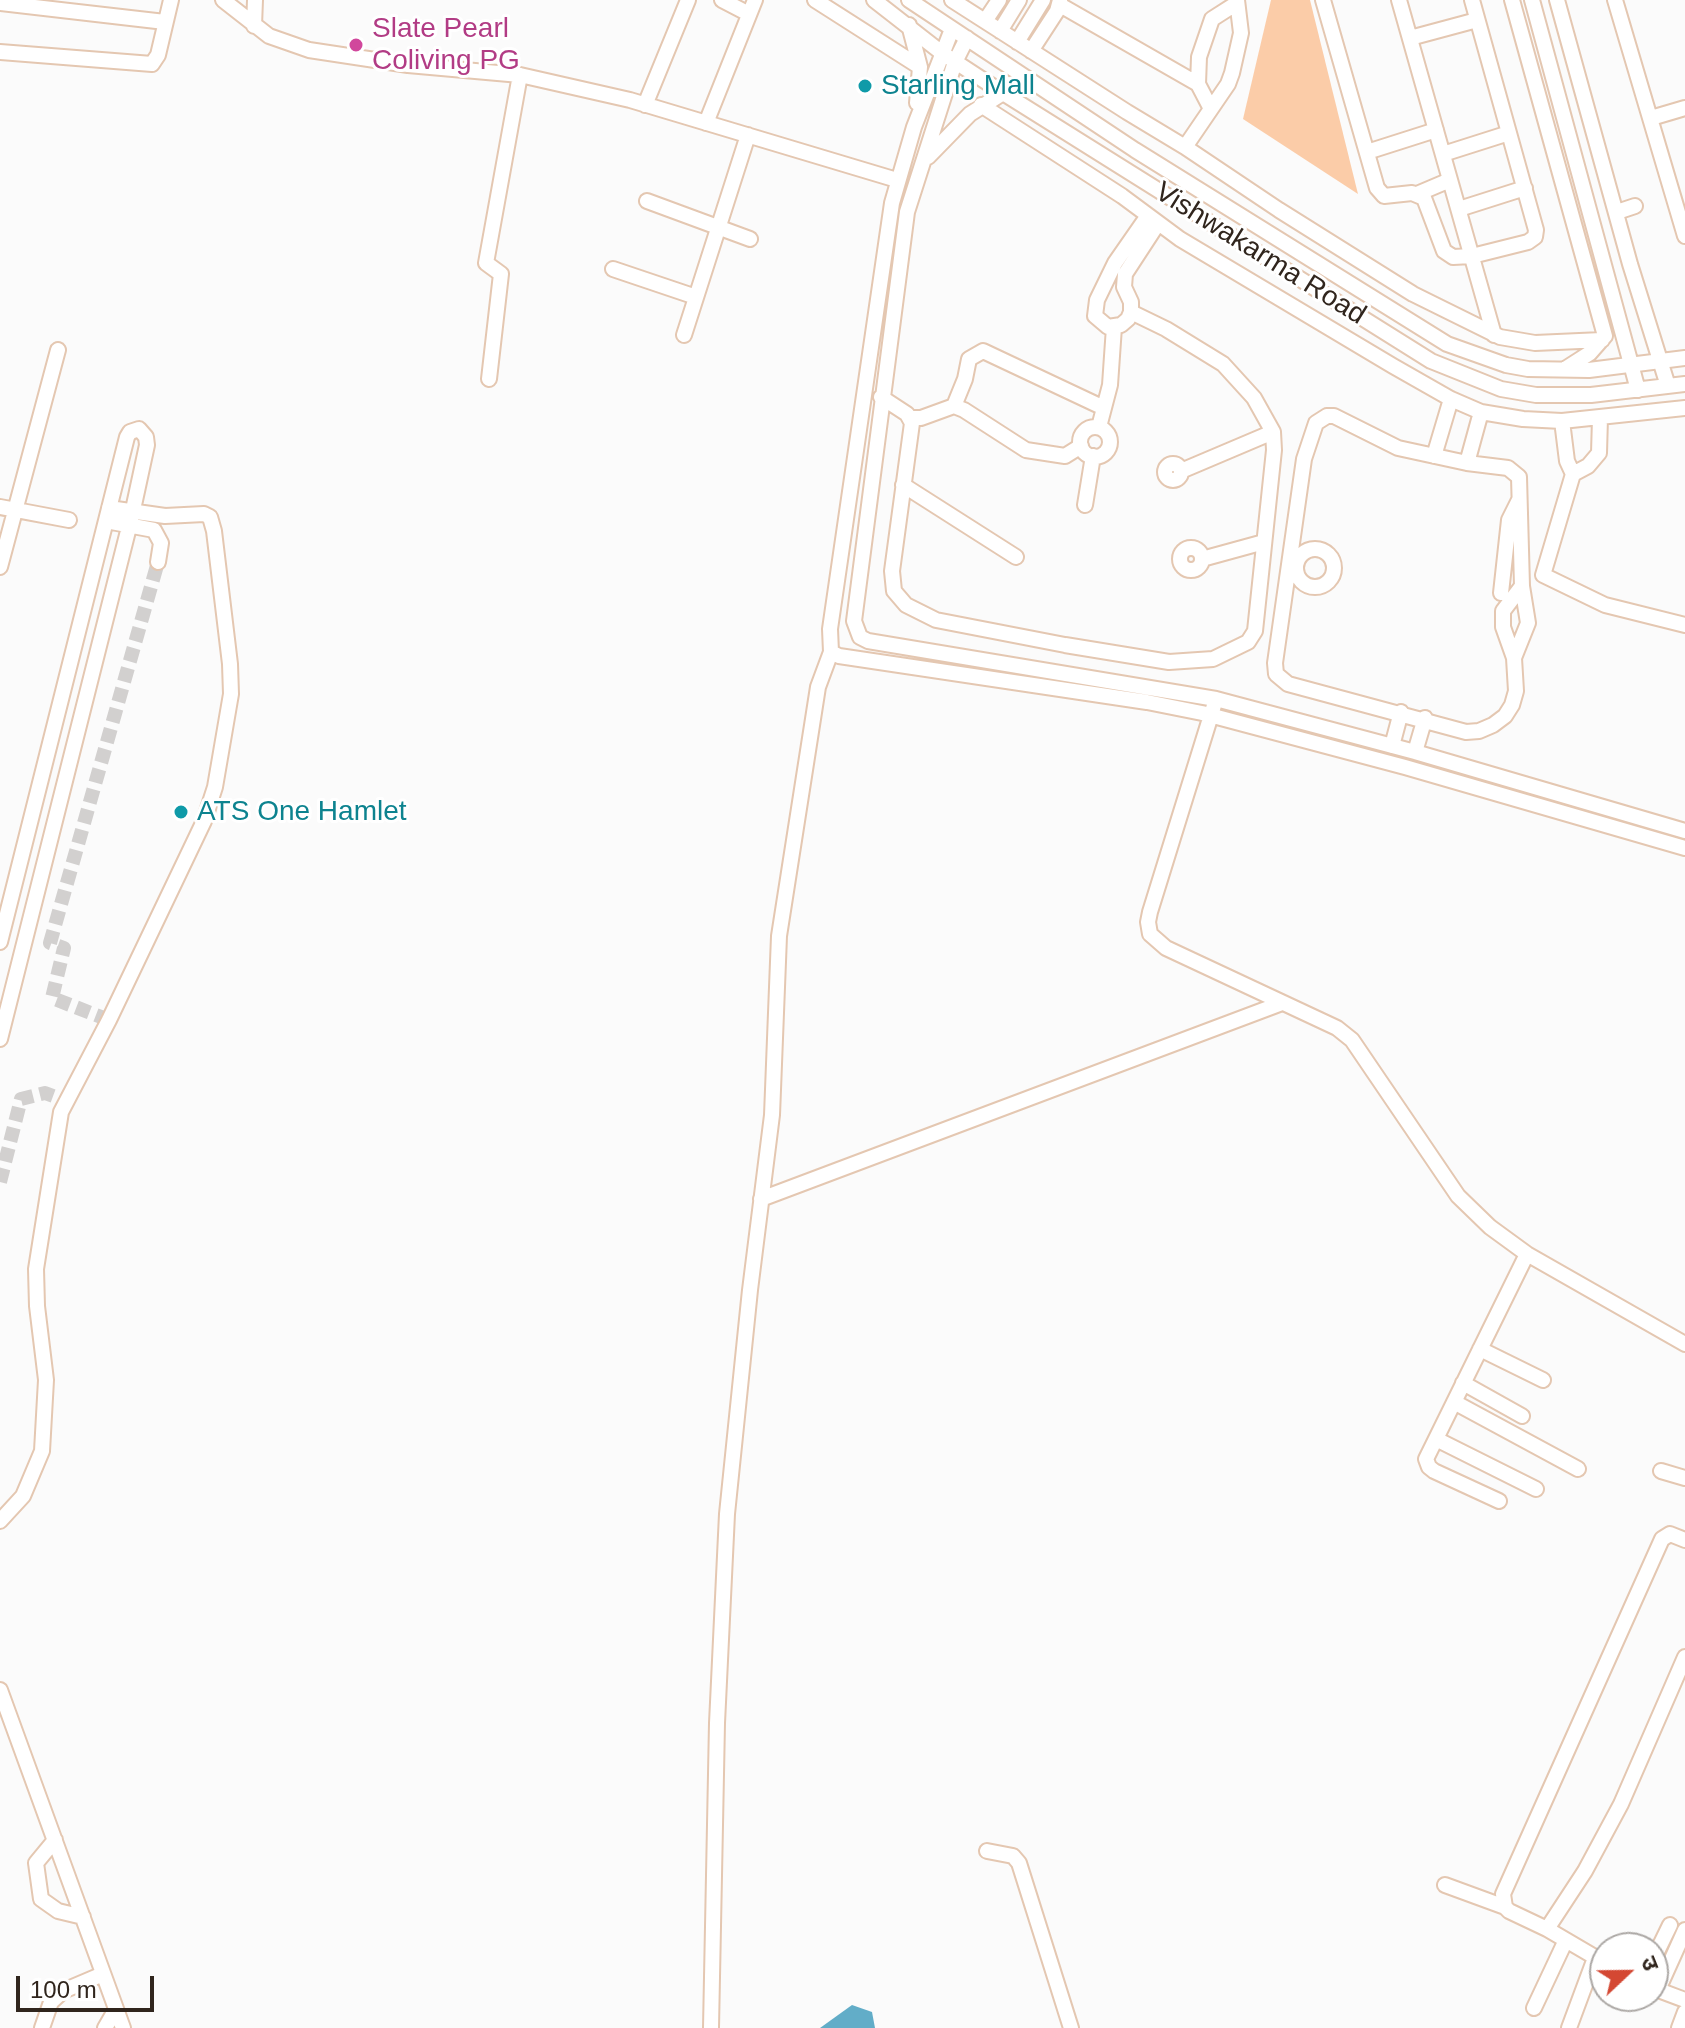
<!DOCTYPE html>
<meta charset="utf-8">
<style>
body{margin:0}
#map{position:relative;width:1685px;height:2028px;overflow:hidden;background:#fbfbfb;font-family:Helvetica,"Noto Sans Devanagari",sans-serif}
canvas{display:block}
.north{position:absolute;left:1589px;top:1932px;width:80px;height:80px;box-sizing:border-box;background:#fff;border:2px solid #aca8a5;border-radius:50%;rotate:68deg;font-size:22px;font-weight:700;line-height:32px;text-align:center;color:#30251d}
.north::after{content:'';display:block;margin:auto;width:28px;height:36px;background:#d44833;clip-path:polygon(50% 0,100% 100%,50% 72%,0 100%)}
.scale{position:absolute;left:16px;top:1976px;width:138px;height:36px;box-sizing:border-box;border:4px solid #30251d;border-top:0;padding-left:10px;font-size:24px;line-height:28px;white-space:nowrap;color:#30251d;-webkit-text-stroke:6px #fff;paint-order:stroke}
</style>
<div id="map">
<canvas width="1685" height="2028"></canvas>
<div class="north">उ</div>
<div class="scale">100 m</div>
</div>
<script>
const context = document.querySelector('canvas').getContext('2d');
context.lineJoin = 'round';
function fillPath(path, color) {
  context.fillStyle = color;
  context.fill(path, 'evenodd');
}
function shape(rows) {
  const path = new Path2D();
  for (const r of rows) {
    if (r.length === 3) {
      path.moveTo(r[0] + r[2], r[1]);
      path.arc(r[0], r[1], r[2], 0, 2 * Math.PI);
      continue;
    }
    path.moveTo(r[0], r[1]);
    for (let i = 2; i < r.length; i += 2) path.lineTo(r[i], r[i + 1]);
  }
  return path;
}
function strokePath(path, color, width, dash) {
  context.strokeStyle = color;
  context.lineWidth = width;
  context.lineCap = dash ? 'butt' : 'round';
  context.setLineDash(dash || []);
  context.stroke(path);
}
function write(font, color, halo, rows, align = 'center') {
  context.font = font + ' Helvetica,sans-serif';
  context.lineWidth = 6;
  context.setLineDash([]);
  context.textBaseline = 'middle';
  context.strokeStyle = halo;
  context.fillStyle = color;
  for (const [text, x, y, turn = 0] of rows) {
    context.save();
    context.translate(x, y);
    context.rotate((+turn || 0) * Math.PI / 180);
    context.textAlign = isNaN(turn) ? turn : align;
    if (halo) context.strokeText(text, 0, 0);
    context.fillText(text, 0, 0);
    context.restore();
  }
}
const green = shape([
 [1271,0,1310,0,1358,194,1243,119]
]);
const water = shape([
 [852,2005,872,2012,875,2028,820,2028]
]);
const minorTunnel = shape([
 [109,1020,52,998,64,948,50,943,158,562],
 [0,1182,21,1099,45,1093,67,1101]
]);
const minor = shape([
 [223,0,269,36,309,50,408,65,520,75,630,100,897,180],
 [722,0,749,14],
 [815,0,920,67],
 [874,0,942,53,1003,93,1431,361,1501,389,1536,395,1591,395,1685,384],
 [909,0,1135,150,1447,344,1506,365,1528,369,1589,370,1685,358],
 [952,0,1127,112,1185,147,1228,84,1232,73,1241,33,1237,0],
 [1323,0,1377,188,1384,196,1412,193,1424,198,1444,251,1453,257,1472,256,1528,242,1535,237,1536,230,1472,0],
 [1399,0,1494,335],
 [1512,0,1605,336],
 [1532,0,1638,390],
 [1557,0,1630,264,1668,386],
 [1615,0,1685,236],
 [0,3,165,22],
 [1060,5,1198,84],
 [985,21,999,0],
 [909,25,920,67,917,103],
 [254,26,255,0],
 [1000,31,1019,0],
 [967,38,955,62,907,212,854,621,860,637,868,641,1216,699,1415,752,1685,831],
 [1410,38,1477,20],
 [1017,42,1043,0],
 [1031,51,1057,11,1060,0],
 [0,52,152,64,158,55,171,0],
 [645,105,688,0],
 [981,105,1122,196,1180,239,1393,366,1451,399,1481,412,1523,419,1562,421,1685,408],
 [1210,107,1198,84,1199,57,1212,19,1237,3],
 [1651,118,1685,108],
 [706,123,755,0],
 [1185,147,1279,210,1413,294,1500,337,1535,343,1602,340],
 [1367,152,1436,130],
 [1443,154,1509,133],
 [928,157,970,114,1003,93],
 [1417,194,1450,180],
 [647,201,750,239],
 [1459,209,1525,188],
 [1617,212,1635,206],
 [1147,217,1115,263,1097,300,1095,316,1108,327,1121,325,1128,319,1131,312,1131,302,1124,287,1125,274,1157,225],
 [613,269,696,297],
 [684,335,748,135],
 [1565,369,1590,353,1604,337],
 [489,379,501,274,486,263,520,75],
 [881,397,907,414,912,423,892,571,894,591,906,605,936,620,1065,645,1169,662,1213,659,1248,642,1255,631,1274,450,1273,432,1254,398,1223,364,1166,329,1131,312],
 [954,406,965,379,969,359,983,351,1104,408],
 [1327,416,1334,416,1398,448,1467,463,1508,468,1519,477,1522,586,1528,623,1514,658,1516,691,1512,705,1505,716,1493,725,1479,731,1466,732,1288,684,1276,674,1275,663,1304,459,1316,423,1327,416],
 [911,418,921,418,954,406,964,410,1026,450,1065,456,1081,446],
 [1600,418,1599,453,1588,466,1573,474,1543,575,1605,605,1685,625],
 [1562,421,1567,461,1573,474],
 [1099,427,1110,385,1114,327],
 [1095,442,15],
 [1434,456,1451,399],
 [1467,463,1481,412],
 [1173,472,8],
 [1181,471,1273,432],
 [903,485,1016,557],
 [1085,505,1093,456],
 [0,507,69,520],
 [106,521,154,530,161,543,158,562],
 [1191,559,11],
 [1315,568,19],
 [1202,559,1264,542],
 [0,567,58,350],
 [1501,593,1509,520,1519,500],
 [831,652,839,656,1147,702,1202,713,1405,767,1685,848],
 [1514,658,1503,627,1503,611,1522,586],
 [1216,699,1150,912,1148,922,1150,934,1166,948,1337,1028,1352,1040,1458,1196,1490,1227,1527,1254,1685,1344],
 [1392,746,1401,712],
 [1415,752,1425,718],
 [0,942,127,437,130,432,139,429,146,437,147,445,131,519,0,1039],
 [761,1199,1282,1003],
 [1480,1349,1543,1380],
 [1463,1383,1522,1416],
 [1454,1402,1578,1469],
 [1436,1439,1536,1489],
 [1661,1471,1685,1478],
 [1499,1501,1434,1471,1429,1467,1426,1459,1527,1254],
 [0,1521,23,1496,42,1451,46,1380,37,1306,36,1269,61,1112,109,1020,204,821,215,787,231,694,230,664,214,531,210,517,204,514,165,516,109,508],
 [0,1690,123,2028],
 [55,1840,36,1863,41,1899,58,1911,83,1917],
 [987,1851,1013,1856,1019,1863,1071,2028],
 [1445,1885,1505,1907],
 [1547,1929,1585,1871,1621,1804,1685,1657],
 [1653,1960,1670,1925],
 [1605,1963,1547,1929,1509,1911,1505,1907,1503,1894,1662,1539,1670,1534,1685,1540],
 [1653,1988,1685,2000],
 [1658,1990,1685,1930],
 [1534,2008,1565,1942],
 [42,2028,51,2002,63,1991,103,1974],
 [105,2028,116,2009],
 [711,2028,717,1723,727,1514,750,1290,772,1115,779,936,818,687,831,652,830,629,892,203,914,127,952,29],
 [1569,2028,1595,1958],
 [1679,2028,1685,2012]
]);
const markers = [
 [356,45,8,"#d1479c"],
 [865,86,8,"#0f9aa8"],
 [181,812,8,"#0f9aa8"]
];
const hotelNames = [
 ["Slate Pearl",372,29],
 ["Coliving PG",372,61]
];
const cultureNames = [
 ["Starling Mall",881,86],
 ["ATS One Hamlet",197,812]
];
const streetNames = [
 ["Vishwakarma Road",1260,254,32]
];
fillPath(green, '#fbcca8');
fillPath(water, '#62adc8');
strokePath(minorTunnel, '#d2d0cf', 14, [14, 7]);
strokePath(minor, '#e4c7b1', 18);
strokePath(minor, '#fff', 14);
for (const [x, y, r, color] of markers) {
  const dot = new Path2D();
  dot.arc(x, y, r, 0, 2 * Math.PI);
  context.fillStyle = color;
  context.fill(dot);
  strokePath(dot, '#fff', 3);
}
write('28px', '#b23c85', '#fff', hotelNames, 'left');
write('28px', '#0d838f', '#fff', cultureNames, 'left');
write('28px', '#30251d', '#fff', streetNames);
</script>
